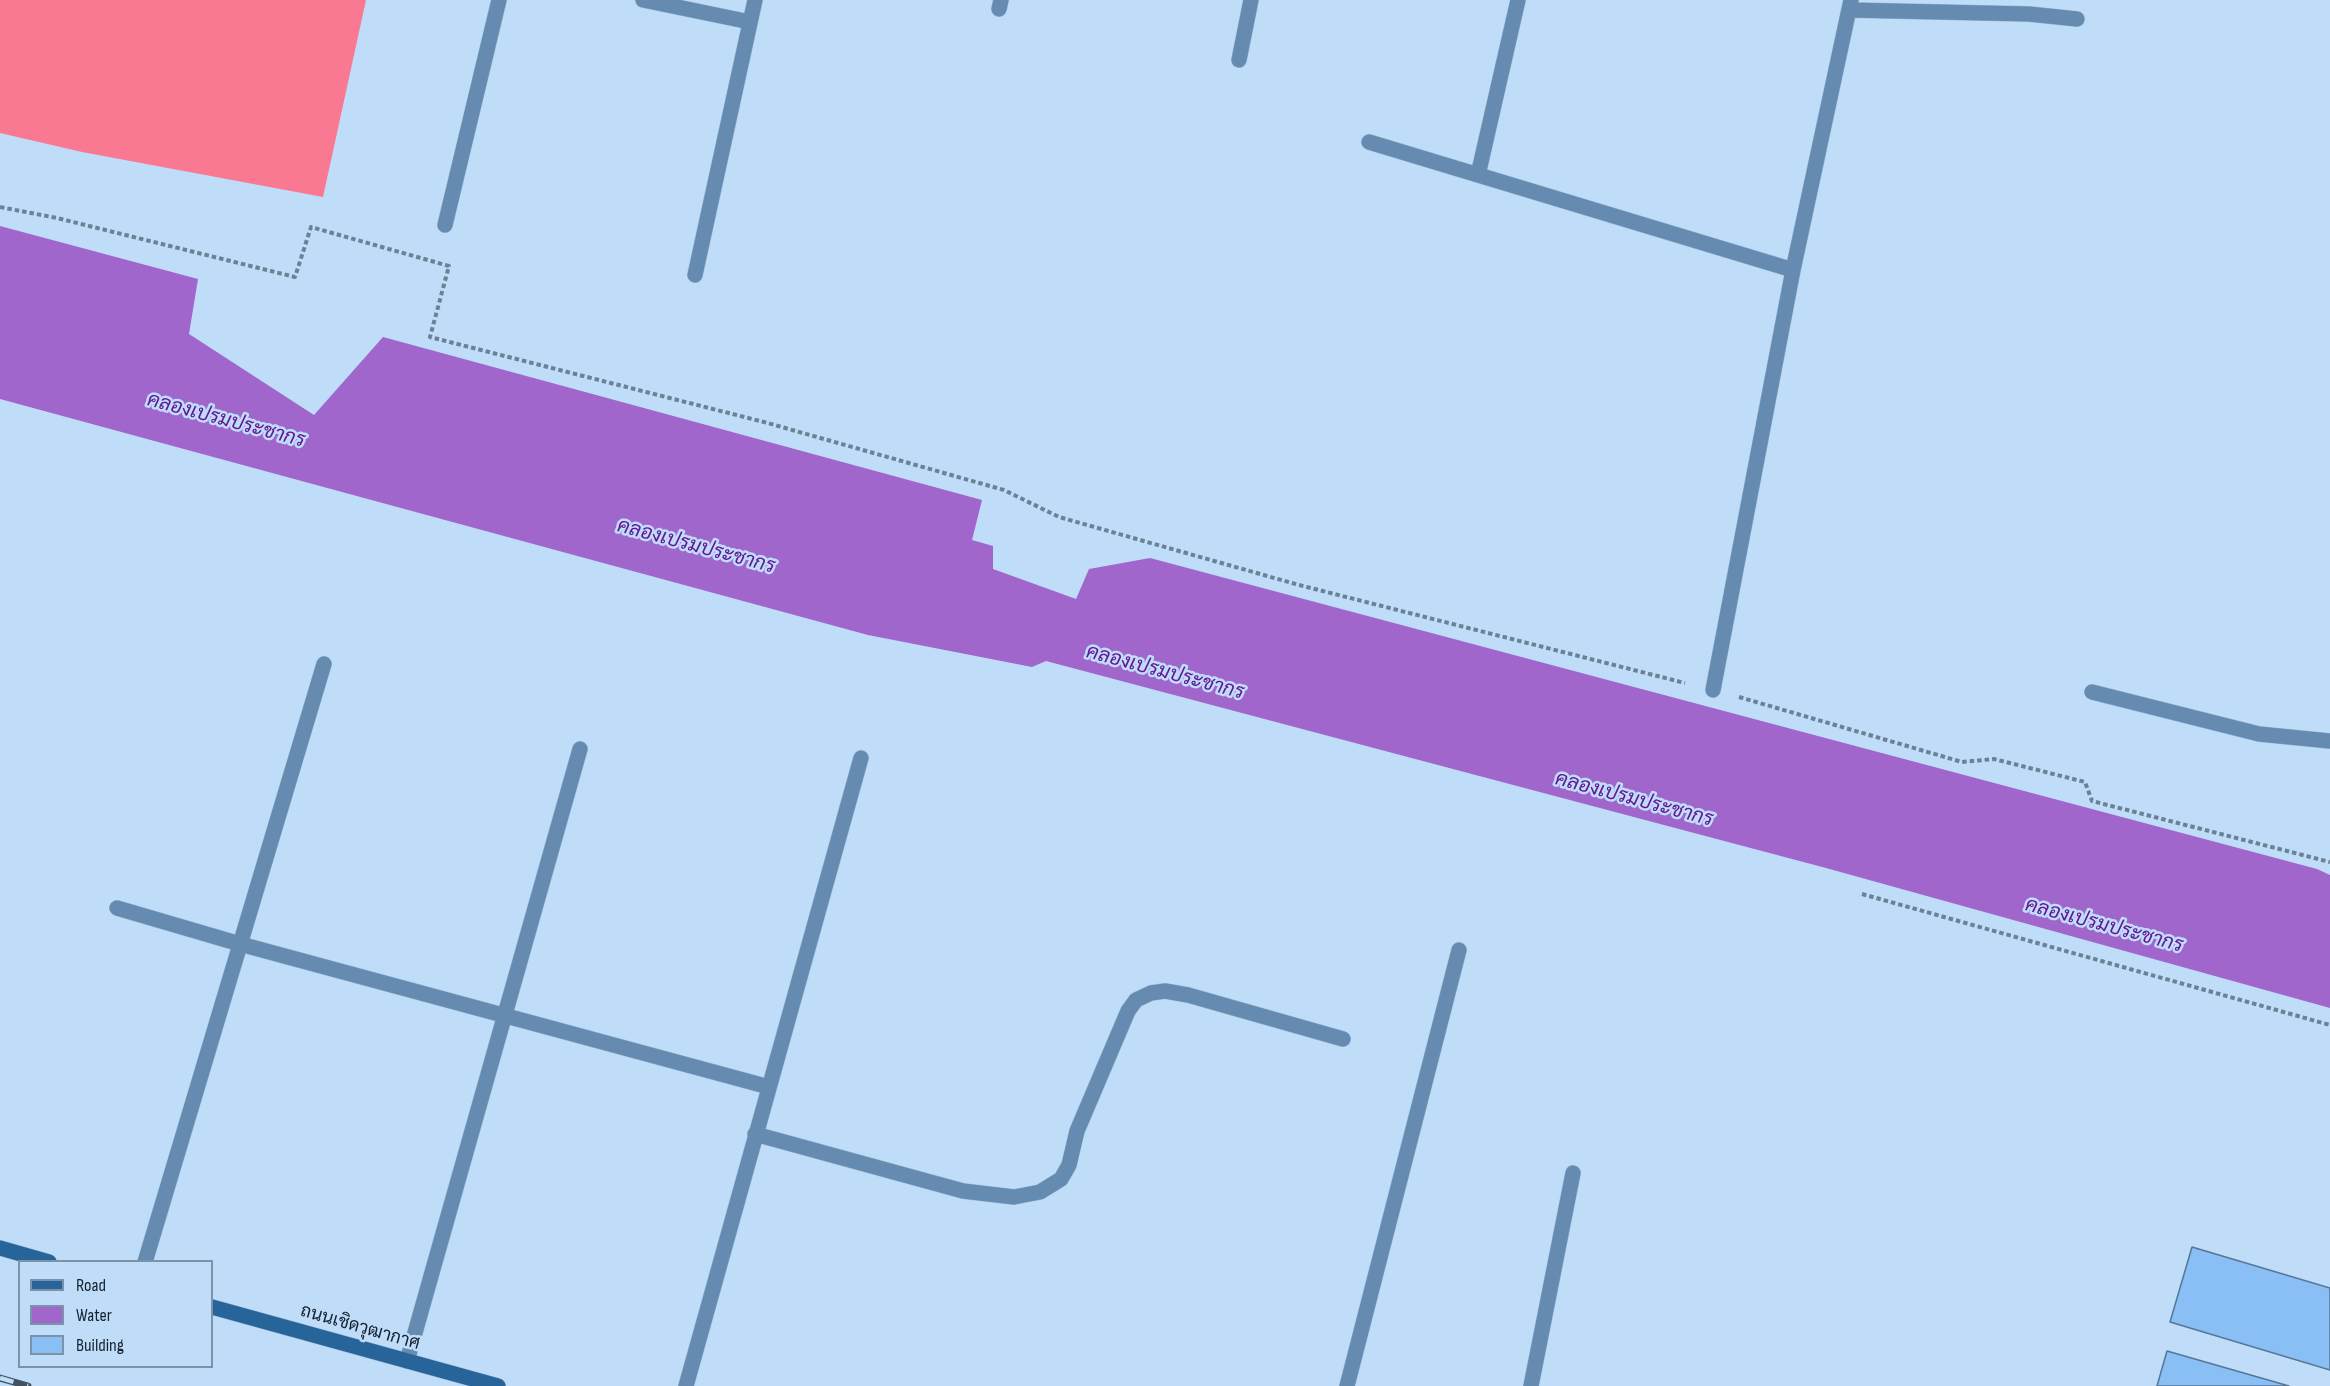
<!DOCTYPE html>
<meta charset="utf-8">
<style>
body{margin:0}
#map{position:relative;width:2330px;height:1386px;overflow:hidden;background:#bfdcf9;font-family:"Sofia Sans Condensed",sans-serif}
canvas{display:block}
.legend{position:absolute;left:18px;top:1260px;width:195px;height:108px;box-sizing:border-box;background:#bfdcf9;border:2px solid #7b92a9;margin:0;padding:8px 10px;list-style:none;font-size:18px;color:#152330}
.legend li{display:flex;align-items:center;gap:12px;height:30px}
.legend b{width:30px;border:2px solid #7b92a9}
</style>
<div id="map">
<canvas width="2330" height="1386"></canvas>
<ul class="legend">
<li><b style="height:8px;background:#26649a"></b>Road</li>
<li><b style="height:16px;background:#a066cc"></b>Water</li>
<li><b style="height:16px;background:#89bff4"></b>Building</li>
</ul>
</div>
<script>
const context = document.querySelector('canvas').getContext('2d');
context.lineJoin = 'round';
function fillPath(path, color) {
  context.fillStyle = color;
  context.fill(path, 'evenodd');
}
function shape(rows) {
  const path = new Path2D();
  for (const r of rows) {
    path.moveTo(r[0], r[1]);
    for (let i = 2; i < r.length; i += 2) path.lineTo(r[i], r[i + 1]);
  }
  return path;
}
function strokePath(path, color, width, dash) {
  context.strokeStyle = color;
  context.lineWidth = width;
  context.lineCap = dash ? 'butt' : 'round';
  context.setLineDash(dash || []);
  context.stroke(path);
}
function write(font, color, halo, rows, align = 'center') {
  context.font = font + ' "Sofia Sans Condensed",Sarabun,sans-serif';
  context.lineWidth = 5;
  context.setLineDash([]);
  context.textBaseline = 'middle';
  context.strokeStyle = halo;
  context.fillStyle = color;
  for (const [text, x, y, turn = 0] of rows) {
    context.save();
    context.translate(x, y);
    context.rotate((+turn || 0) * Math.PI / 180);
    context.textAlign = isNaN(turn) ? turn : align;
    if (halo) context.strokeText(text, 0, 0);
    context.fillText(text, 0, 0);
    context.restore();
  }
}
const forest = shape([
 [0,0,366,0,323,197,82,152,0,133]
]);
const water = shape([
 [0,226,198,279,189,334,314,415,383,337,982,500,972,540,993,546,993,569,1076,599,1089,569,1150,558,2317,869,2330,875,2330,1008,1826,868,1046,661,1032,667,868,635,0,399]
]);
const building = shape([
 [2192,1247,2330,1288,2330,1370,2170,1322,2192,1247],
 [2167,1351,2289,1386,2157,1386,2167,1351]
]);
const path = shape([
 [0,207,57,218,295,277,311,227,449,266,430,337,764,422,1004,490,1059,517,1299,585,1685,683],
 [1739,697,1962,762,1994,759,2085,782,2092,801,2330,862],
 [1862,894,2330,1025]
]);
const lane = shape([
 [1531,1386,1573,1173]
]);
const street = shape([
 [643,0,750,22],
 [999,9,1001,0],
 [1849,10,2029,14,2077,19],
 [1239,60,1251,0],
 [1369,142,1793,270],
 [1478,175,1518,0],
 [445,225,499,0],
 [695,275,755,0],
 [1713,690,1793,270,1851,0],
 [2092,692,2259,734,2330,741],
 [117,908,240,944,769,1087],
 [755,1134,963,1191,1014,1197,1040,1192,1061,1179,1069,1165,1077,1131,1128,1011,1136,1000,1151,993,1165,991,1188,995,1343,1039],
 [145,1262,324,664],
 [407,1361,580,749],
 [686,1386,861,758],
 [1347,1386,1459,950]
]);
const secondary = shape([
 [0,1248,49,1262],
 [212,1307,498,1386]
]);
const rail = shape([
 [0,1378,28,1386]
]);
const streetNames = [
 ["ถนนเชิดวุฒากาศ",360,1328,16]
];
const waterNames = [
 ["คลองเปรมประชากร",226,421,15],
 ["คลองเปรมประชากร",696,547,15],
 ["คลองเปรมประชากร",1165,673,15],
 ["คลองเปรมประชากร",1634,800,15],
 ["คลองเปรมประชากร",2104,926,15]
];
fillPath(forest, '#f97993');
fillPath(water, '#a066cc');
fillPath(building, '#89bff4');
strokePath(building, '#557696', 1.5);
strokePath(lane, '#9db7d1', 16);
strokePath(street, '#9db7d1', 16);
strokePath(secondary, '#9db7d1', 16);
strokePath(path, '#6b8196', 4, [4.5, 3]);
strokePath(lane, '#658bb0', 15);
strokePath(street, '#658bb0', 15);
strokePath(secondary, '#26649a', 15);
strokePath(rail, '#415263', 7);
strokePath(rail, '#bfdcf9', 4.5, [14]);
write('18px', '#152330', '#bfdcf9', streetNames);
write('italic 20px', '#661594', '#bfdcf9', waterNames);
</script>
